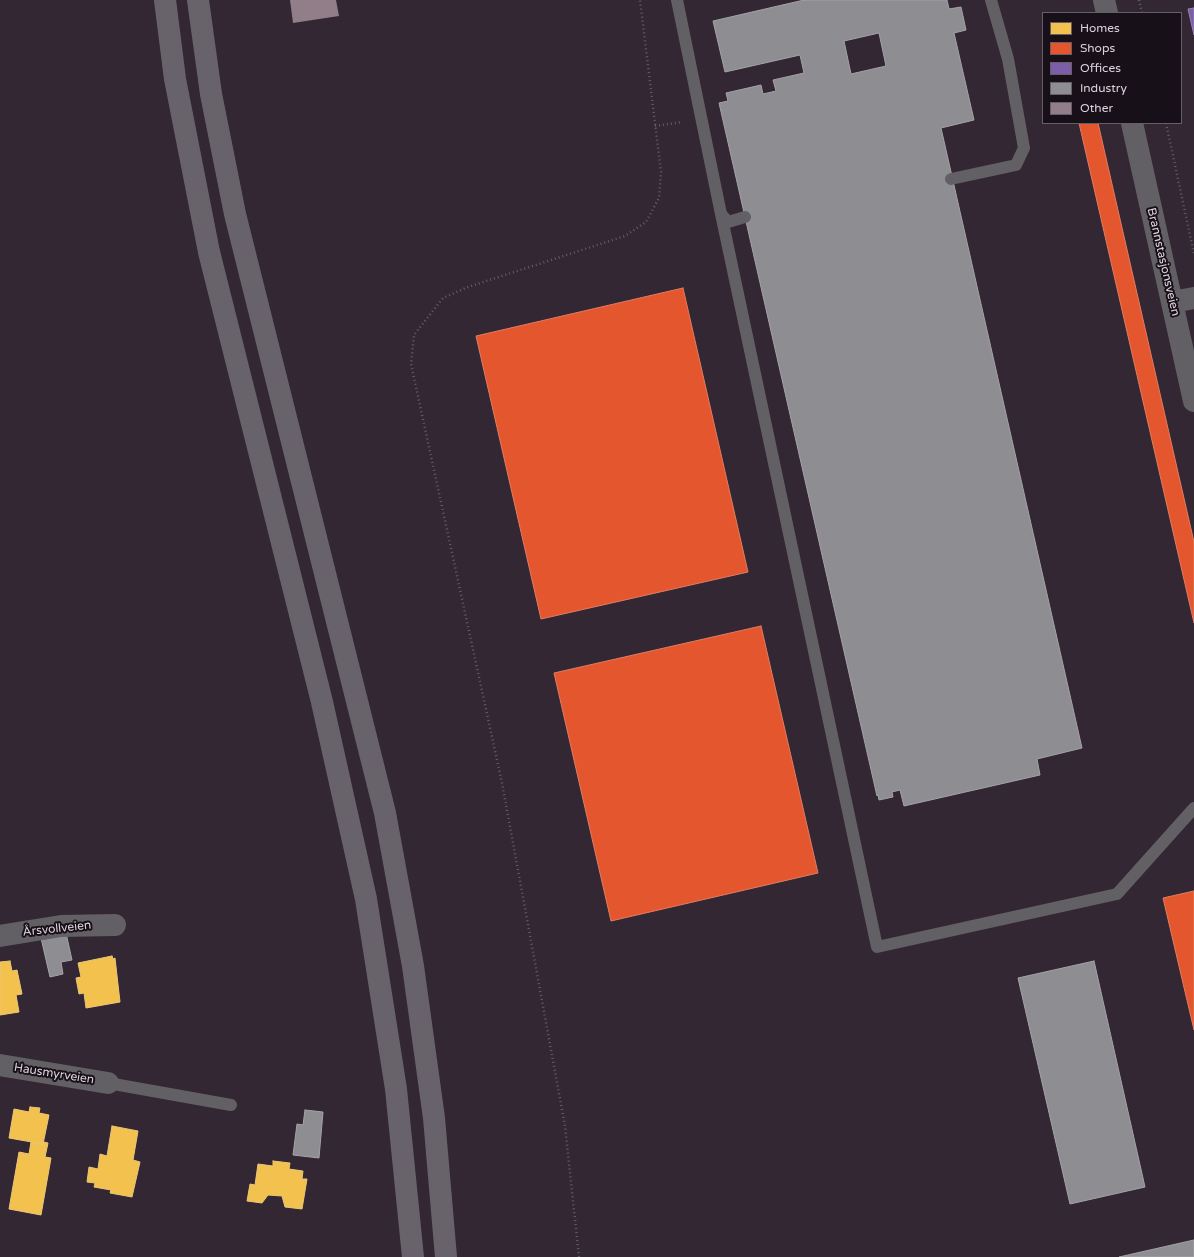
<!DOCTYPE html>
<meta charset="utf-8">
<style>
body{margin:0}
#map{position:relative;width:1194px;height:1257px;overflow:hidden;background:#322732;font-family:"Varela Round",sans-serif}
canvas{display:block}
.legend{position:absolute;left:1042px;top:12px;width:140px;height:112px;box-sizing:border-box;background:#181018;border:1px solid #675e67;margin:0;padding:5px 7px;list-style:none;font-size:12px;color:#ded2de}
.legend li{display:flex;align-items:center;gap:8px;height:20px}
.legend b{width:20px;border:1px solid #675e67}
</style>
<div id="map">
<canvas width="1194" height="1257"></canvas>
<ul class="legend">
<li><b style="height:11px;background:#f2c14e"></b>Homes</li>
<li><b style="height:11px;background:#e4572e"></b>Shops</li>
<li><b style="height:11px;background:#7b5ea7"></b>Offices</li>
<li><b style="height:11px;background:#8d8d92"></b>Industry</li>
<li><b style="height:11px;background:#917e88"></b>Other</li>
</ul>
</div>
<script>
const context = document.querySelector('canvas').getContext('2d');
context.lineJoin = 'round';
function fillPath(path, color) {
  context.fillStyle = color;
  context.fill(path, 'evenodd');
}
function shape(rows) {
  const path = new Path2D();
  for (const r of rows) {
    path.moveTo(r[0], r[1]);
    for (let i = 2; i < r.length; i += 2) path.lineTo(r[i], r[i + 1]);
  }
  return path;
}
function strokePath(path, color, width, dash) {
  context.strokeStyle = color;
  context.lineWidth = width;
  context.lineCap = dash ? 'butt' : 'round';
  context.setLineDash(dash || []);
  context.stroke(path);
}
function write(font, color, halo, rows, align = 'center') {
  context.font = font + ' "Varela Round",sans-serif';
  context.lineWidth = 4;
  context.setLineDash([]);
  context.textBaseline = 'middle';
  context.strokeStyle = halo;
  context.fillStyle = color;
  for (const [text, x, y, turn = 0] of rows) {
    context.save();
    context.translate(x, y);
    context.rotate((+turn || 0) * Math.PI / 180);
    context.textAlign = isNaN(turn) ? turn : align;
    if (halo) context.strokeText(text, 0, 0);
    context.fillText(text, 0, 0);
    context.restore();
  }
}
const homes = shape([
 [112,956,113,959,115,958,120,1002,86,1008,84,993,79,994,76,978,81,977,78,963,112,956],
 [10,961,12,971,17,970,22,994,16,995,19,1012,0,1015,0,962,10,961],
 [30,1107,40,1108,39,1113,49,1115,43,1144,9,1138,14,1109,29,1112,30,1107],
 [112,1126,138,1131,133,1160,140,1162,132,1197,110,1193,111,1190,94,1187,95,1183,87,1182,89,1167,98,1169,100,1154,107,1156,112,1126],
 [31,1142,43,1144,44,1142,48,1143,45,1157,51,1158,41,1215,9,1209,19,1152,29,1154,31,1142],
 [273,1161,290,1163,289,1169,303,1171,302,1179,307,1179,302,1209,285,1207,282,1196,268,1195,262,1203,247,1201,250,1184,255,1185,258,1164,273,1166,273,1161]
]);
const shops = shape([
 [1079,123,1098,123,1194,542,1194,623,1079,123],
 [683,288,748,572,541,619,476,336,683,288],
 [761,626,818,873,611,921,554,673,761,626],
 [1194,891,1194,1030,1163,898,1194,891]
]);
const offices = shape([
 [1194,8,1194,35,1188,9,1194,8]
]);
const industry = shape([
 [804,0,947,0,949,9,961,7,966,30,954,33,974,120,941,128,1082,748,1037,759,1040,775,904,806,900,790,892,792,893,797,879,800,878,795,877,796,719,103,728,101,726,93,761,85,763,94,776,91,773,80,804,73,800,55,725,72,713,21,804,0],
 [879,33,886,66,851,74,844,41,879,33],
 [66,933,72,960,61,962,63,974,50,977,41,938,66,933],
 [1094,961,1145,1187,1070,1204,1018,978,1094,961],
 [305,1110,323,1112,319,1158,293,1155,297,1124,303,1125,305,1110],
 [1194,1240,1194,1257,1119,1257,1194,1240]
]);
const building = shape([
 [290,0,336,0,339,16,293,23]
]);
const path = shape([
 [1139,0,1142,13],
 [1166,123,1194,254],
 [655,126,682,122],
 [579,1257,565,1126,502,783,411,364,414,335,443,298,468,287,625,236,646,222,659,198,661,172,640,0]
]);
const service = shape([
 [677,0,721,214,728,222,745,217],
 [951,179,1016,165,1024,148,1008,59,991,0],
 [721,214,877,947,1117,894,1194,808],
 [108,1083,231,1105]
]);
const minor = shape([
 [1104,0,1107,13],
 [1132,123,1194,401],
 [1172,302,1194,298],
 [0,936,61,926,115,925],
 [0,1065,108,1083]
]);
const trunk = shape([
 [165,0,175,79,209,252,322,702,366,899,396,1089,413,1257],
 [198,0,211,94,235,214,385,813,413,966,434,1118,446,1257]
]);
const streetNames = [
 ["Brannstasjonsveien",1163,262,77],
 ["Årsvollveien",57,929,-6],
 ["Hausmyrveien",54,1074,9]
];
fillPath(homes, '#f2c14e');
strokePath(homes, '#ecc679', 1);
fillPath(shops, '#e4572e');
strokePath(shops, '#e27c63', 1);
fillPath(offices, '#7b5ea7');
strokePath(offices, '#9981b8', 1);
fillPath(industry, '#8d8d92');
strokePath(industry, '#a5a2a9', 1);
fillPath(building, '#917e88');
strokePath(path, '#635f64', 2.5, [1, 3]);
strokePath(service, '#626065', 12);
strokePath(minor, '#626065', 22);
strokePath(trunk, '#68636b', 22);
write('12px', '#ded2de', '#181018', streetNames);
</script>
